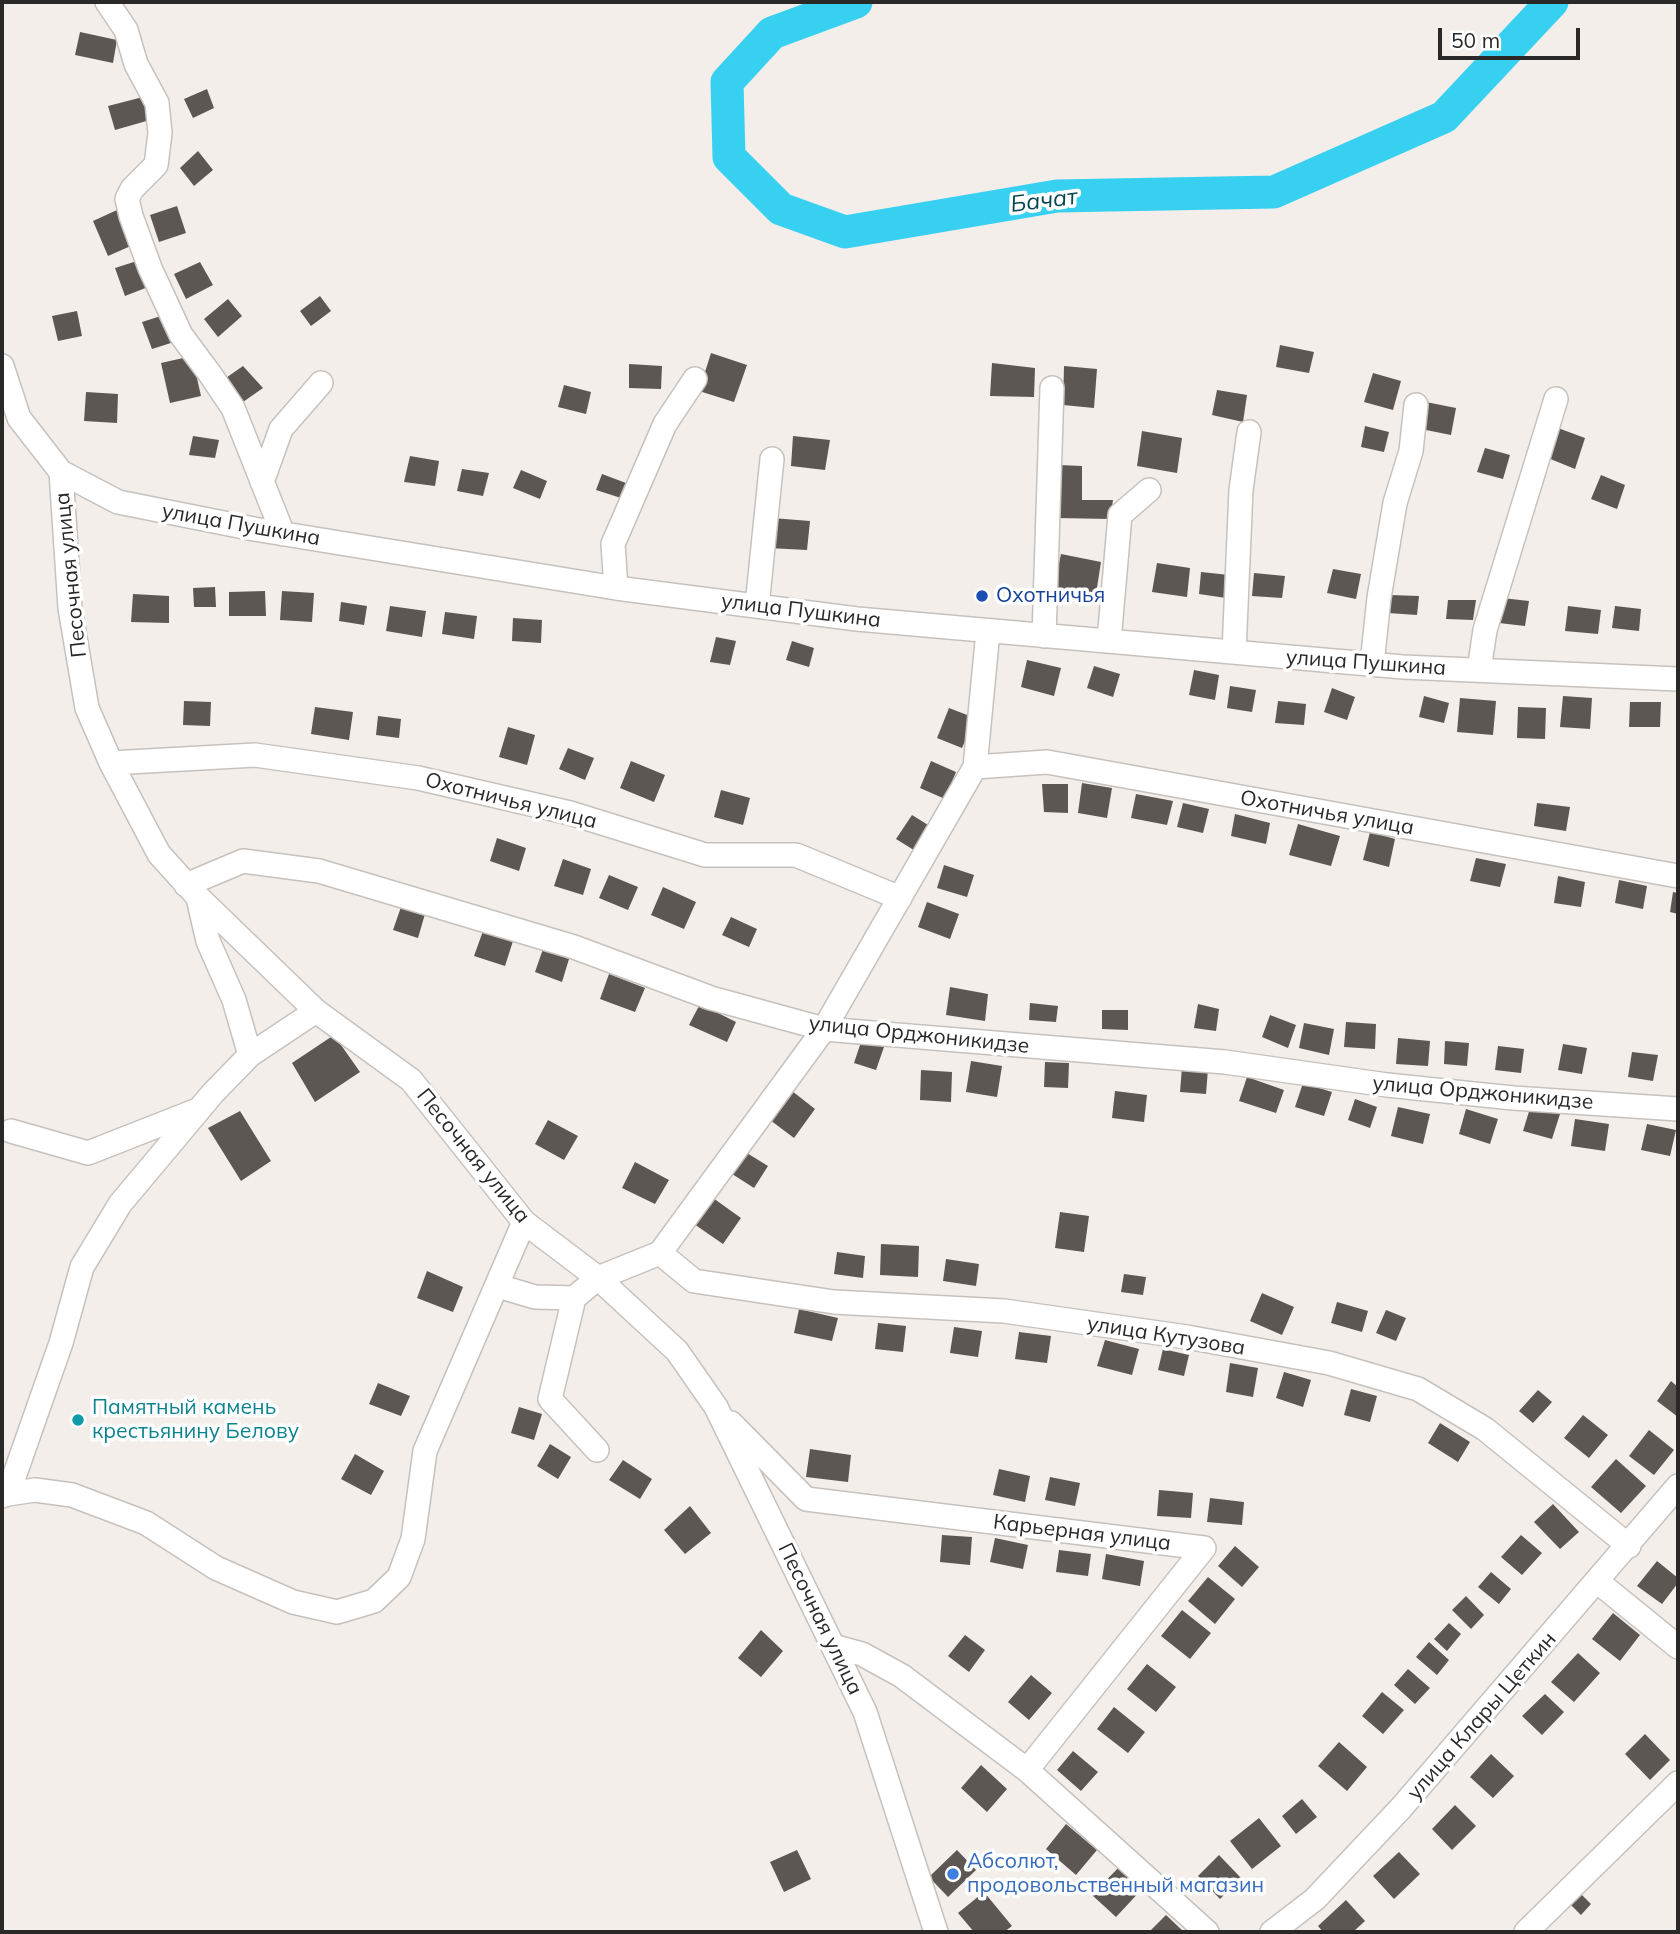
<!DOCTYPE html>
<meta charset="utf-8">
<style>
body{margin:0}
#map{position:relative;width:1680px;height:1934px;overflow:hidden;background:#f3eee9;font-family:Mulish,sans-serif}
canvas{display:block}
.frame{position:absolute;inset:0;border:4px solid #2b2928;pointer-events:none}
.scale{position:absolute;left:1438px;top:28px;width:142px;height:32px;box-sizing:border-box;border:4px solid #2b2928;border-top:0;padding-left:9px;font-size:21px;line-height:24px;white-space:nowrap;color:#2b2928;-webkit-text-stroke:5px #fff;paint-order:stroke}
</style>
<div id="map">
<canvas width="1680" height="1934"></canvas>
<div class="frame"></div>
<div class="scale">50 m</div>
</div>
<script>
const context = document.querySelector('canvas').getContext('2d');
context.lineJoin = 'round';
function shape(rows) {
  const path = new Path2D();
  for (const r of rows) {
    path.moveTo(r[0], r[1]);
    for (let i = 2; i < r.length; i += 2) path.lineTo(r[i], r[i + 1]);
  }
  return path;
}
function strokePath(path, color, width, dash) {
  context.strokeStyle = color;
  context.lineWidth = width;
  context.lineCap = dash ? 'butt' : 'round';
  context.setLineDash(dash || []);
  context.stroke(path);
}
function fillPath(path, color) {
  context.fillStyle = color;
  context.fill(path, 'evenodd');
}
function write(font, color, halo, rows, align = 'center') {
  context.font = font + ' Mulish,sans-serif';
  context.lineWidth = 7;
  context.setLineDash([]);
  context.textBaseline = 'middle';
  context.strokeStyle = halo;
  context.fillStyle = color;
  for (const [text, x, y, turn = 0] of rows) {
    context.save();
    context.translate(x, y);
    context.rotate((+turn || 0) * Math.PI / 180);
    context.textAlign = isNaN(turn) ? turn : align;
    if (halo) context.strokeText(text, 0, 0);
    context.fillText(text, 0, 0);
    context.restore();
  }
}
const river = shape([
 [856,2,772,33,727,82,729,157,781,209,845,232,1057,196,1274,192,1444,117,1552,2]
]);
const building = shape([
 [80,32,117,40,113,63,75,55],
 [207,89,214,108,193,118,184,99],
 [143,97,150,120,115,130,108,106],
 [198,151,213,170,194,186,180,168],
 [177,206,186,233,159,242,150,215],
 [117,210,133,245,108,256,93,221],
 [140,260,148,287,125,296,115,268],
 [200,262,213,285,186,299,174,274],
 [320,296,331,311,311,326,300,311],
 [228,299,242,316,218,337,204,319],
 [77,311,82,336,58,341,52,316],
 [164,315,174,342,152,349,142,322],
 [1280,345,1314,352,1309,373,1276,367],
 [711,353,747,365,734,402,699,391],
 [192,356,201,396,170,403,161,363],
 [992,363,1035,368,1034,397,990,396],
 [629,364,662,366,661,389,629,388],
 [243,366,263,388,243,402,223,380],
 [1064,366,1097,369,1094,408,1063,405],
 [1373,373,1401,381,1393,410,1364,402],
 [564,385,591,392,586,414,558,407],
 [1217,390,1247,395,1243,422,1212,415],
 [86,392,118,394,117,423,84,421],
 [1426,402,1456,408,1451,435,1421,429],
 [1365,426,1389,432,1384,452,1361,447],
 [1558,428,1585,438,1575,469,1548,458],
 [1142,431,1182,438,1177,473,1137,466],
 [193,436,219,440,215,458,189,455],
 [793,436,830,440,825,470,791,466],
 [1485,448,1510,455,1503,479,1477,472],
 [410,456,439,461,435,486,404,482],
 [1059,465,1082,466,1082,500,1113,500,1110,519,1057,518],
 [462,469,489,473,483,496,457,491],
 [521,470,547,481,540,499,513,488],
 [602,474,626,483,621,498,596,490],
 [1601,475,1625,485,1617,509,1591,499],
 [772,518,810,521,807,550,768,548],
 [1061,554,1101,562,1096,594,1054,587],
 [1157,563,1190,568,1187,597,1152,592],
 [1333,569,1361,574,1356,599,1327,593],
 [1201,572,1229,575,1226,598,1199,594],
 [1254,573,1285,576,1282,598,1252,596],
 [215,587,216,607,194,607,193,588],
 [265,591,266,616,229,616,229,592],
 [282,591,314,593,312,622,280,620],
 [133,594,169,596,169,623,131,622],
 [1390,595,1419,596,1417,615,1388,613],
 [1502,598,1529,601,1525,626,1499,623],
 [1448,600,1476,600,1473,620,1446,619],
 [341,602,367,606,364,625,339,621],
 [390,606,426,611,422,637,386,631],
 [1568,606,1601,610,1598,634,1565,631],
 [1615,606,1641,609,1639,631,1612,628],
 [445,612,477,616,474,639,442,634],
 [513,618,542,620,541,643,512,641],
 [716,637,736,641,730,665,710,662],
 [792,641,814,648,809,667,786,660],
 [1027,660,1061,668,1054,696,1021,687],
 [1094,666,1120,674,1113,697,1087,688],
 [1194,670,1219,675,1215,700,1189,695],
 [1230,686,1256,690,1252,712,1227,708],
 [1332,688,1355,697,1347,720,1324,712],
 [1424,696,1449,703,1444,723,1419,717],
 [1563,696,1592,698,1590,729,1560,727],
 [1460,698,1496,701,1493,735,1457,732],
 [184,701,211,702,210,726,183,725],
 [1278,701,1306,704,1304,725,1275,723],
 [1630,702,1661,702,1660,727,1629,727],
 [315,707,353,712,349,740,311,734],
 [1518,707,1546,708,1545,739,1517,738],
 [949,708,975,718,962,748,937,738],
 [378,716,401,719,399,738,376,735],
 [508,727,535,735,527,765,499,757],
 [568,748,594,758,585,780,559,769],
 [631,761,665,775,654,802,620,788],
 [931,761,956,772,945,799,920,788],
 [1082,783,1112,788,1107,818,1078,813],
 [1042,784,1068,784,1068,813,1044,812],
 [721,790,750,798,743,825,714,817],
 [1136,794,1173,801,1167,825,1131,818],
 [1183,803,1209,809,1203,833,1177,827],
 [1537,803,1570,807,1566,831,1534,826],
 [1235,814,1270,823,1266,844,1231,836],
 [912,815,933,828,917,852,896,839],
 [1298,824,1340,836,1331,866,1289,855],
 [1370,832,1395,839,1389,867,1363,860],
 [497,838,526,848,519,871,490,861],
 [1476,858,1506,864,1500,887,1470,881],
 [563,859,591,869,583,895,554,886],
 [944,865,974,875,967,897,937,888],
 [609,875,638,887,628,910,599,898],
 [1558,876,1585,882,1581,907,1554,903],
 [1619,880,1647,886,1643,909,1615,903],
 [663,887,696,902,684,929,651,915],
 [1673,892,1678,893,1678,914,1670,912],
 [927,902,959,914,950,939,918,927],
 [401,907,425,914,418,938,393,930],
 [731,917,757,929,749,947,722,935],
 [483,931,513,941,505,966,474,956],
 [543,949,569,959,562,982,535,972],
 [609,974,645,988,635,1012,600,999],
 [950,987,988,994,985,1021,946,1015],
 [1030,1003,1058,1006,1056,1022,1029,1020],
 [700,1004,736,1022,727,1042,689,1025],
 [1198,1004,1219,1009,1216,1031,1194,1028],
 [1102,1010,1128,1010,1128,1030,1102,1029],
 [1270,1015,1296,1025,1288,1048,1262,1037],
 [1346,1022,1376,1024,1375,1049,1344,1047],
 [1304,1023,1334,1029,1329,1055,1299,1048],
 [334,1035,360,1072,315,1102,292,1063],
 [1398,1038,1430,1041,1428,1066,1396,1064],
 [862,1039,884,1047,876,1070,854,1063],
 [1445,1041,1469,1043,1467,1066,1444,1064],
 [1563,1044,1587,1048,1582,1074,1558,1070],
 [1498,1046,1524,1049,1521,1073,1495,1070],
 [1632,1052,1658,1055,1653,1081,1628,1077],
 [971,1061,1002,1066,997,1097,966,1092],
 [1045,1062,1069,1063,1068,1088,1044,1087],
 [1182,1067,1208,1069,1206,1094,1180,1092],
 [921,1070,952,1072,951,1102,920,1100],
 [1247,1077,1284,1090,1276,1113,1239,1101],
 [1303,1083,1332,1092,1324,1116,1295,1107],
 [792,1091,815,1109,794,1138,770,1120],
 [1115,1091,1147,1095,1144,1122,1112,1118],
 [1355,1099,1377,1107,1370,1128,1348,1120],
 [1531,1105,1560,1114,1552,1139,1523,1131],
 [1398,1107,1430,1114,1423,1144,1391,1136],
 [1466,1109,1498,1119,1490,1144,1459,1134],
 [240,1111,271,1161,241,1181,208,1128],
 [1575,1119,1609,1124,1605,1151,1571,1146],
 [548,1120,578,1136,564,1160,535,1144],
 [1647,1124,1676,1130,1670,1156,1641,1150],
 [742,1150,768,1166,754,1188,729,1172],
 [635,1162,669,1180,655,1204,622,1188],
 [713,1198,741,1218,723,1244,694,1224],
 [1060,1212,1089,1216,1084,1252,1055,1248],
 [881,1244,919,1246,918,1277,880,1275],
 [837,1252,865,1256,863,1278,834,1274],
 [946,1259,979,1264,976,1286,943,1281],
 [427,1271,463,1287,453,1312,417,1298],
 [1124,1274,1146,1277,1143,1295,1121,1292],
 [1262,1293,1294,1307,1282,1335,1250,1321],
 [1337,1302,1368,1311,1362,1332,1331,1323],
 [799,1309,838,1318,832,1341,794,1333],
 [1386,1310,1406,1318,1396,1341,1376,1333],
 [878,1323,906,1326,903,1352,875,1349],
 [954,1327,982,1331,978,1357,950,1353],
 [1019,1332,1051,1336,1047,1363,1015,1359],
 [1105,1340,1139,1349,1132,1375,1097,1366],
 [1163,1349,1189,1355,1184,1376,1158,1370],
 [1230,1363,1258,1368,1253,1397,1226,1392],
 [1284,1372,1311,1380,1303,1407,1276,1398],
 [1671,1381,1678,1387,1678,1417,1657,1401],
 [378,1383,410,1396,401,1416,369,1404],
 [1351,1389,1377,1396,1370,1422,1344,1415],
 [1538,1390,1552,1402,1533,1423,1519,1411],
 [519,1407,542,1414,534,1440,511,1433],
 [1583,1415,1608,1435,1589,1458,1564,1438],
 [1440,1423,1470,1442,1458,1462,1428,1443],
 [1649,1430,1674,1450,1654,1475,1629,1456],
 [550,1444,571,1457,558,1479,537,1466],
 [810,1449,851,1455,848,1482,806,1477],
 [355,1454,384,1471,371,1495,341,1479],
 [1616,1459,1646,1486,1621,1513,1591,1487],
 [623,1460,652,1479,640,1499,609,1480],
 [999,1469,1030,1476,1025,1502,993,1495],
 [1050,1477,1080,1483,1075,1506,1045,1500],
 [1159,1490,1193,1493,1191,1518,1157,1516],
 [1210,1498,1244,1502,1242,1525,1207,1522],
 [1553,1504,1579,1532,1560,1549,1534,1522],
 [690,1506,711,1533,685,1554,664,1530],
 [942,1535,972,1537,970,1565,940,1562],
 [1521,1535,1542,1553,1522,1575,1501,1557],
 [995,1538,1028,1545,1023,1569,990,1562],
 [1235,1546,1259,1567,1242,1587,1218,1566],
 [1059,1550,1091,1554,1088,1576,1056,1572],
 [1106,1554,1144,1561,1140,1586,1102,1579],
 [1657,1561,1678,1578,1678,1583,1662,1604,1637,1586],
 [1491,1572,1511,1589,1499,1604,1478,1587],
 [1208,1577,1235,1599,1215,1624,1188,1601],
 [1466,1596,1484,1615,1471,1629,1452,1610],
 [1182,1610,1211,1633,1190,1659,1161,1636],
 [1613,1613,1640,1635,1620,1661,1592,1639],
 [1449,1623,1461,1634,1447,1651,1434,1639],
 [761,1630,783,1651,761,1677,738,1658],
 [965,1635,985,1650,969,1672,948,1656],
 [1429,1642,1449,1660,1437,1675,1416,1657],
 [1578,1653,1600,1673,1574,1702,1551,1682],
 [1147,1664,1176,1687,1156,1712,1127,1689],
 [1408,1669,1430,1688,1415,1704,1394,1685],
 [1031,1675,1052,1693,1029,1720,1008,1702],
 [1382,1692,1404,1710,1383,1734,1362,1716],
 [1545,1694,1564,1712,1542,1735,1522,1716],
 [1114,1707,1145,1732,1128,1753,1097,1729],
 [1645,1734,1670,1760,1650,1780,1625,1754],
 [1339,1742,1367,1767,1347,1791,1318,1766],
 [1073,1751,1098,1772,1081,1791,1057,1770],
 [1491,1754,1514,1776,1493,1798,1470,1777],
 [981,1765,1007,1789,987,1812,961,1788],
 [1302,1799,1317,1817,1296,1834,1282,1816],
 [1455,1805,1476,1826,1452,1850,1432,1829],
 [1259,1818,1281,1846,1252,1869,1230,1841],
 [1066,1824,1097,1850,1076,1875,1046,1849],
 [797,1850,811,1879,784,1892,770,1862],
 [957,1850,976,1870,948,1897,929,1877],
 [1399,1852,1420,1874,1394,1899,1373,1876],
 [1219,1855,1241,1878,1220,1899,1198,1876],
 [1121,1865,1144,1887,1116,1917,1092,1895],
 [1576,1889,1591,1904,1581,1915,1566,1900],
 [984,1892,1012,1926,1004,1932,974,1932,958,1913],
 [1346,1900,1365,1921,1353,1932,1323,1932,1318,1926],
 [1166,1915,1184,1932,1149,1932]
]);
const minor = shape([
 [107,2,126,30,136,64,157,103,160,133,156,165,132,189,127,199,131,216,150,268,181,335,210,374,233,408,283,534],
 [2,366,19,418,61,472,118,502,254,529,616,588,857,619,1403,667,1678,679],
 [61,472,70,608,87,708,111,763,159,854,198,897,316,1011,411,1080,524,1222,598,1278,677,1351,716,1407,865,1712,936,1932],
 [262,482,281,429,321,383],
 [616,588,613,544,665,424,695,379],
 [757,606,772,459],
 [1044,636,1052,388],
 [1109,641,1120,515,1149,490],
 [1234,652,1241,490,1249,432],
 [1372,664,1379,598,1395,503,1411,451,1416,405],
 [1479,670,1485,630,1556,399],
 [111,763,255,755,418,778,570,813,705,855,796,855,900,898],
 [975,767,1047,762,1678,876],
 [186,885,243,861,319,871,574,947,711,998,824,1029,1225,1062,1387,1085,1513,1098,1678,1109],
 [250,1055,316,1011],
 [11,1131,88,1153,195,1111],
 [660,1253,694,1281,834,1302,1004,1311,1187,1337,1329,1363,1418,1389,1485,1429,1629,1546],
 [498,1286,535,1297,574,1298,598,1278,660,1253,824,1029,975,767,988,631],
 [574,1298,550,1399,597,1450],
 [731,1423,806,1499,1204,1548,1027,1770],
 [8,1494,35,1490,72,1495,146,1523,216,1568,293,1602,337,1612,374,1601,399,1577,413,1539,425,1451,524,1222],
 [2,1496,8,1494,61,1343,82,1267,120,1204,213,1093,250,1055,234,1000,208,941,198,898],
 [1598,1582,1678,1647],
 [833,1646,862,1654,902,1676,1027,1770,1207,1932],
 [1272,1932,1315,1899,1401,1808,1678,1486],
 [1526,1932,1678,1783]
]);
const markers = [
 [982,596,7,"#1a4fb4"],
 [78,1420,7,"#0f9aa8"],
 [953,1874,7,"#3f7fe0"]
];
const streetNames = [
 ["улица Пушкина",241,525,10],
 ["Песочная улица",71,575,-96],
 ["улица Пушкина",801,611,7],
 ["улица Пушкина",1366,663,4],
 ["Охотничья улица",511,801,14],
 ["Охотничья улица",1327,813,10],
 ["улица Орджоникидзе",919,1035,6],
 ["улица Орджоникидзе",1483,1093,5],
 ["Песочная улица",473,1156,51],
 ["улица Кутузова",1166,1336,9],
 ["Карьерная улица",1082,1533,7],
 ["Песочная улица",820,1619,64],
 ["улица Клары Цеткин",1482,1716,-49]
];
const transitNames = [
 ["Охотничья",996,596]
];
const cultureNames = [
 ["Памятный камень",92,1408],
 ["крестьянину Белову",92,1432]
];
const shopNames = [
 ["Абсолют,",967,1862],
 ["продовольственный магазин",967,1886]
];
const waterNames = [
 ["Бачат",1044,201,-7]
];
strokePath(river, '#38d0f1', 33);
fillPath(building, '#5c5753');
strokePath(minor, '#c7c1bd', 26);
strokePath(minor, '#fff', 23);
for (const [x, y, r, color] of markers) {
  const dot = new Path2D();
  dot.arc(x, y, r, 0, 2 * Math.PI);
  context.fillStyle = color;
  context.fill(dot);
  strokePath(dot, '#fff', 2.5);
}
write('21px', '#2b2928', '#fff', streetNames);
write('21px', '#164399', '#fff', transitNames, 'left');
write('21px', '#0d838f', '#fff', cultureNames, 'left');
write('21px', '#366cbe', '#fff', shopNames, 'left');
write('italic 23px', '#034754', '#fff', waterNames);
</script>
